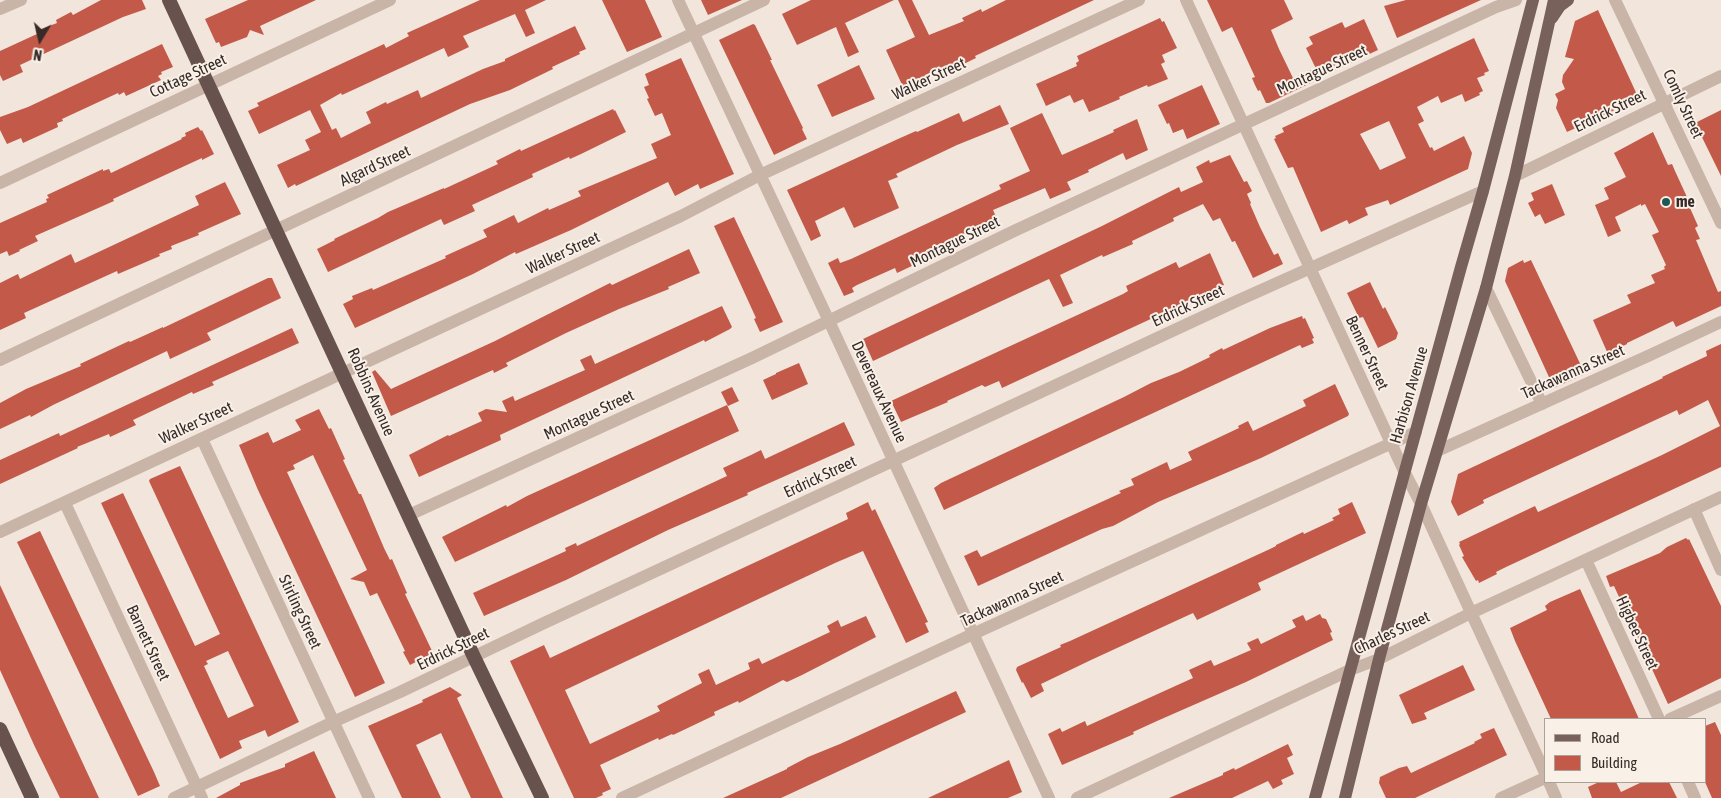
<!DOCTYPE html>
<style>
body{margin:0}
#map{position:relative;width:1721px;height:798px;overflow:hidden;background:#f1e5dc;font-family:"Asap Condensed",sans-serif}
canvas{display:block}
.legend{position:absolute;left:1544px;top:718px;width:162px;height:65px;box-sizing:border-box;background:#f9f0e8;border:1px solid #aba19b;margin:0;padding:6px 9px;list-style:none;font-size:15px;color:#362b28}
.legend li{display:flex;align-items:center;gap:10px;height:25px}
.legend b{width:25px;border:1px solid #aba19b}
.north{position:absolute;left:15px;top:15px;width:50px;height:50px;-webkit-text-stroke:4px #f9f0e8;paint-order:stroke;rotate:189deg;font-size:14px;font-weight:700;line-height:20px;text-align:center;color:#362b28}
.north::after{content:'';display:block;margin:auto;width:18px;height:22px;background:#362b28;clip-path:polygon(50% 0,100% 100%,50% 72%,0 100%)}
</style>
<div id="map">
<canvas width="1721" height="798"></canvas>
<ul class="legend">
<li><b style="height:6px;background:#78615a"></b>Road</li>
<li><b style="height:14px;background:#c35948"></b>Building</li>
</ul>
<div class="north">N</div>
</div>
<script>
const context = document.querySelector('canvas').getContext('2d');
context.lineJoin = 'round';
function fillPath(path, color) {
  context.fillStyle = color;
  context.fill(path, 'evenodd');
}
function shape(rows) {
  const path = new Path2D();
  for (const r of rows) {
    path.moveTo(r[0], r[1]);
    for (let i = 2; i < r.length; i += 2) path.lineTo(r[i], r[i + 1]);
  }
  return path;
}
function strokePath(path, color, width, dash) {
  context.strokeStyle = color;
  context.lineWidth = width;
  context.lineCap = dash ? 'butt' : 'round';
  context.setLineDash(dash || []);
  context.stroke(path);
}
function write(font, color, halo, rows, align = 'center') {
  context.font = font + ' "Asap Condensed",sans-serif';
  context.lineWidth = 4;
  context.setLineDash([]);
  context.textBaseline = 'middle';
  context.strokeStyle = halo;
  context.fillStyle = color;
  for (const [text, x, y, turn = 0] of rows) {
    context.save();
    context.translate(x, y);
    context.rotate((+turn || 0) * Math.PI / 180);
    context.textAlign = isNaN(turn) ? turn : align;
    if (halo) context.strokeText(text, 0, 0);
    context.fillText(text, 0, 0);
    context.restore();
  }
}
const building = shape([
 [101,0,142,0,146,9,123,17,20,65,23,72,3,81,0,75,0,51,37,34,36,31,57,23,56,20,71,12,73,15],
 [248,0,316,0,260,26,264,35,250,30,247,37,221,47,219,42,216,43,205,19],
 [480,0,546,0,525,10,535,33,526,37,515,14,463,36,469,47,448,57,444,48,342,95,341,93,320,105,332,130,336,128,341,138,371,123,366,112,386,102,387,104,418,90,421,98,483,69,505,61,505,59,524,50,575,26,586,49,579,52,580,54,552,67,553,69,510,90,470,104,296,186,295,184,288,188,277,165,310,150,305,140,321,132,310,110,259,134,248,111,259,106,257,103,384,44,386,48,409,36,407,33],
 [602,0,645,0,662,37,627,52],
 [701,0,742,0,708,15],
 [811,0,894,0,845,23,859,52,848,57,836,27,797,45,782,14],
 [898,0,912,0,929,35,964,21,962,18,981,9,982,12,1006,0,1094,0,975,56,976,58,945,73,944,70,904,89,886,50,915,37],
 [1207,0,1284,0,1293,19,1271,30,1279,49,1293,78,1314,69,1319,79,1269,103,1266,103,1260,90,1258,91,1255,85,1252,78,1255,77,1232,27,1222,32],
 [1406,0,1481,0,1397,38,1384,6],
 [1598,10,1639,99,1567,132,1556,108,1558,100,1555,94,1565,89,1562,82,1563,75,1574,59,1565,57,1575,21],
 [1160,18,1162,22,1164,21,1177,48,1162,55,1165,62,1161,64,1168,79,1148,87,1147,85,1119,97,1120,99,1089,112,1083,99,1074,103,1070,95,1046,106,1036,84,1077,66,1076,63,1079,61,1077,56],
 [1364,19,1378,50,1320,77,1306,48,1313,44,1309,37,1342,22,1345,28],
 [753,24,755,25,772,60,770,60,803,128,802,129,807,139,774,155,719,40],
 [1474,38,1489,71,1484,73,1485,75,1477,78,1483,91,1479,93,1480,95,1465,102,1462,94,1441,103,1438,96,1417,107,1424,121,1418,124,1430,148,1432,147,1434,151,1464,136,1472,153,1468,169,1390,205,1388,200,1365,208,1368,215,1349,224,1347,220,1321,232,1293,167,1288,168,1274,139,1276,138,1275,136,1284,132,1282,128],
 [1389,121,1406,158,1380,170,1360,134],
 [162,44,173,67,161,72,162,74,158,76,161,80,126,96,124,92,119,95,118,93,62,119,63,121,57,123,58,127,23,143,21,138,7,144,0,130,0,117,28,107],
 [681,58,734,174,700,189,698,184,675,196,668,182,571,230,516,254,515,252,473,274,355,328,343,304,353,299,352,296,372,288,373,290,446,258,445,256,487,237,483,230,514,215,518,223,548,208,549,210,581,196,578,191,657,158,651,144,671,135,662,113,655,116,647,99,649,98,644,87,649,85,645,74],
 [859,65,875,99,832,117,817,85],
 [1202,85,1220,124,1187,139,1183,129,1173,133,1169,123,1167,124,1158,105],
 [1000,105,1009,124,957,145,898,173,896,174,898,177,888,181,899,208,854,228,844,207,815,221,821,236,811,241,787,190,898,139,916,131,917,132,959,113,963,122],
 [613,109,614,111,615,110,626,132,581,154,570,159,569,157,532,174,533,177,472,205,475,211,444,225,441,219,328,272,317,249,335,240,334,239,378,218,388,212,444,188,444,189,498,164,496,161,520,149,521,151],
 [1721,110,1721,176,1695,123],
 [1042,113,1062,155,1114,132,1113,130,1137,119,1148,150,1126,160,1123,153,1088,170,1089,172,1067,182,1071,190,1050,199,1045,188,993,210,997,219,918,255,919,258,914,260,916,264,897,273,895,268,857,285,852,288,854,292,844,296,828,263,838,258,840,263,851,259,1001,189,999,185,1030,171,1010,128],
 [198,127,201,131,202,130,214,154,202,160,202,158,113,199,114,201,35,236,38,241,19,250,20,251,9,256,7,251,0,254,0,223,47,202,46,199,49,198,47,195,103,169,103,171,109,169,111,173,182,139,181,138,186,136,185,133],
 [1653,132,1668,165,1672,164,1675,171,1692,208,1690,208,1698,226,1695,228,1700,239,1696,240,1718,292,1721,291,1721,306,1676,327,1673,321,1627,343,1627,344,1608,354,1593,320,1631,303,1627,295,1655,283,1651,275,1665,269,1664,267,1666,265,1652,235,1659,232,1645,204,1641,206,1641,204,1615,217,1621,231,1608,237,1595,205,1609,199,1604,188,1626,177,1614,153],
 [1230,155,1244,182,1247,181,1252,191,1247,194,1251,203,1250,204,1260,227,1274,255,1278,253,1283,264,1253,278,1235,241,1232,242,1220,218,1213,221,1203,204,1173,218,1174,221,1132,241,1133,244,1103,257,1102,255,1060,275,1073,303,1063,307,1049,279,873,361,863,339,1102,226,1179,187,1181,192,1203,182,1196,167,1209,160,1210,163],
 [225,182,241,214,198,233,199,235,171,246,172,249,159,254,160,256,118,274,117,271,24,313,26,318,0,330,0,283,18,274,20,279,71,254,75,263,199,205,195,196],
 [1552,184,1565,215,1545,224,1540,214,1535,217,1528,203,1534,200,1531,193],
 [734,217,783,322,760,332,754,319,756,318,714,226],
 [689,249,700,273,668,287,669,289,619,309,566,333,506,363,508,366,494,373,493,370,391,416,372,372,375,370,391,389,495,341,610,283,612,285],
 [1210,253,1224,285,1002,388,999,381,985,387,982,385,947,401,948,402,901,422,891,401,1123,294,1128,291,1126,286,1176,262,1179,268],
 [1523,260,1524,263,1531,260,1585,374,1554,388,1505,281,1508,268],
 [268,278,272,278,281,298,207,333,211,340,170,359,167,351,53,405,31,417,30,415,0,429,0,403,26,389,81,366,80,364,129,341,130,342,163,327,163,328],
 [1370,282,1383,309,1385,307,1398,333,1396,339,1378,348,1363,317,1359,318,1347,293],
 [722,306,732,327,730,329,705,342,704,340,500,435,501,440,419,477,409,455,448,435,449,436,482,421,478,413,486,409,507,412,502,401,513,396,515,401,585,370,580,360,591,355,595,364],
 [1302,316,1303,319,1305,318,1314,338,1312,339,1314,343,1302,348,1300,345,944,510,934,488,941,483,1124,397,1151,383,1179,372,1210,357,1209,355,1222,348,1223,350,1270,328],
 [292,328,299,343,212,382,214,385,193,394,192,392,133,420,136,425,110,437,109,434,77,447,78,448,0,484,0,460,59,433,60,436],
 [1721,344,1721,467,1506,567,1496,572,1497,574,1479,583,1478,580,1476,581,1462,557,1464,556,1459,545,1460,544,1459,542,1535,506,1538,512,1662,455,1720,426,1708,400,1679,415,1677,410,1483,500,1484,503,1458,516,1451,502,1458,474,1663,378,1662,377,1707,356,1706,351],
 [799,363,808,384,772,400,763,380,776,374,776,373],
 [1335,384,1349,414,1348,416,1261,458,1158,502,1113,526,1102,529,978,586,964,556,977,550,981,557,1121,493,1119,491,1134,485,1131,479,1167,462,1170,470,1192,460,1188,452,1239,428,1238,426,1248,421,1253,431,1306,406,1303,400],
 [732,387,739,401,728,406,721,392],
 [727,405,739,431,455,562,442,537,506,505,507,507,527,496],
 [319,409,329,429,331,428,345,459,343,460,359,494,361,494,384,548,390,560,392,559,407,593,405,594,433,653,410,665,403,652,405,651,377,593,370,596,364,582,350,579,367,570,313,455,293,465,295,469,287,472,385,683,355,697,258,490,239,445,268,432,273,443,301,430,295,420],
 [844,422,855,445,747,493,748,495,668,530,566,580,484,616,473,593,566,551,565,548,576,543,577,546,727,476,723,468,751,455,761,450,765,459],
 [180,466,299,722,268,737,265,730,239,741,242,748,220,759,101,503,123,493,195,646,220,634,149,481,150,479],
 [228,651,254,706,228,718,204,666,208,664,206,661],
 [868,502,872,511,875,509,928,622,925,623,929,632,906,643,863,551,835,563,565,690,590,744,660,711,657,706,702,683,698,674,709,669,716,685,750,669,748,663,759,658,762,664,830,632,827,626,838,620,841,627,866,616,876,637,802,675,787,682,783,680,739,703,738,701,714,712,715,715,673,735,672,734,659,740,658,738,600,765,611,789,602,793,603,795,596,798,574,798,510,661,544,645,550,658,848,519,846,513],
 [1352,502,1366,533,1258,583,1261,590,1197,620,1193,613,1091,660,1041,684,1044,691,1031,698,1023,682,1022,683,1016,670,1017,667,1061,647,1060,645,1070,641,1270,549,1276,546,1276,545,1303,532,1304,534,1334,520,1332,518,1340,514,1338,509],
 [40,531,154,772,160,786,138,796,17,542],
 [1686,538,1688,540,1689,539,1721,606,1721,678,1668,704,1614,586,1610,587,1606,576,1660,553,1667,547],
 [0,585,47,686,99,798,60,798,35,747,0,670],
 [1580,589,1611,657,1639,719,1551,719,1515,641,1510,628,1547,610,1545,606,1550,602],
 [1320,614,1322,618,1326,619,1332,632,1330,633,1333,640,1246,682,1157,721,1133,732,1134,734,1062,765,1048,734,1060,728,1062,732,1085,721,1087,726,1193,678,1189,670,1211,660,1214,666,1251,650,1247,643,1258,638,1261,644,1296,627,1292,620,1303,615,1306,621],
 [1463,665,1475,690,1424,713,1427,719,1412,724,1399,695],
 [450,687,462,695,457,698,503,798,471,798,441,733,416,745,441,798,402,798,368,726,423,702,422,700],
 [956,691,966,712,781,798,723,798,787,769,787,768,808,757,840,744],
 [1715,722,1721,735,1721,798,1712,798,1705,782,1705,726],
 [1494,728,1507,755,1415,798,1386,798,1379,783,1380,777,1399,768,1407,766,1411,773,1475,743,1474,742,1482,738,1480,734],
 [1288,744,1293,755,1287,758,1294,774,1281,780,1283,784,1273,789,1268,781,1232,798,1169,798,1223,775,1223,773,1234,768,1235,770],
 [314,751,336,798,216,798,240,785,240,783,285,767,285,764],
 [1009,760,1022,792,1008,798,928,798],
 [1599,782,1616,782,1621,792,1642,782,1669,782,1677,798,1592,798,1588,787]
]);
const minor = shape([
 [678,0,829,321,1049,798],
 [1186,0,1404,471,1421,504,1545,773],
 [1615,0,1721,223],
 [0,9,21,0],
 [1515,176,1721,76],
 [0,183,390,0],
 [1486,288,1542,404],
 [0,360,764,0],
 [202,439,369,798],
 [1437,451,1648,356,1721,322],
 [65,503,202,798],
 [1694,509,1721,570],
 [409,515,752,358,1014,231,1496,7,1516,0],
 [0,532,681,216,760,175,1139,0],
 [1586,560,1659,719],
 [1670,719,1721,696],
 [1549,782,1556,798],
 [1688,782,1695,798],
 [174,798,333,722,400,692,542,624,1239,300,1483,191],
 [622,798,973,634,1416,432],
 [1077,798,1350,670,1379,659,1471,613,1721,497],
 [1501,798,1545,778]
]);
const primary = shape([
 [1552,18,1560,6,1568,0],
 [1315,798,1461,267,1483,191,1533,0],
 [1345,798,1379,659,1421,504,1486,288,1515,176,1554,0]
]);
const trunk = shape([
 [169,0,474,657,542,798],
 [0,729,32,798]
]);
const markers = [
 [1666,202,5,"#1f5755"]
];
const streetNames = [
 ["Montague Street",1322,70,-25],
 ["Cottage Street",188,76,-25],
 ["Walker Street",929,79,-25],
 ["Comly Street",1683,104,65],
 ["Erdrick Street",1610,111,-26],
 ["Algard Street",375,166,-25],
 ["Montague Street",955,242,-26],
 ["Walker Street",563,253,-25],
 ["Erdrick Street",1188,306,-25],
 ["Benner Street",1367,353,65],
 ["Tackawanna Street",1573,372,-24],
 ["Robbins Avenue",371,392,66],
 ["Devereaux Avenue",879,392,65],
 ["Harbison Avenue",1409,395,-74],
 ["Montague Street",589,415,-25],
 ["Walker Street",196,423,-25],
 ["Erdrick Street",820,477,-25],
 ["Tackawanna Street",1012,599,-25],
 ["Stirling Street",300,612,65],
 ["Charles Street",1392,633,-25],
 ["Higbee Street",1637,633,65],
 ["Barnett Street",148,643,65],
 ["Erdrick Street",453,649,-26]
];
const poiNames = [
 ["me",1676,202]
];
fillPath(building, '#c35948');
strokePath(minor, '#c9b4a8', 12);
strokePath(primary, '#78615a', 12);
strokePath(trunk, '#68524d', 14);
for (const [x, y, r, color] of markers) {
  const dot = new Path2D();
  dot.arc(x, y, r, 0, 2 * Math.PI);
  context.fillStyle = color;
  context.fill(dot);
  strokePath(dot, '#f9f0e8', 2);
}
write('16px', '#362b28', '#f9f0e8', streetNames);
write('bold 16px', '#362b28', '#f9f0e8', poiNames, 'left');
</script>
